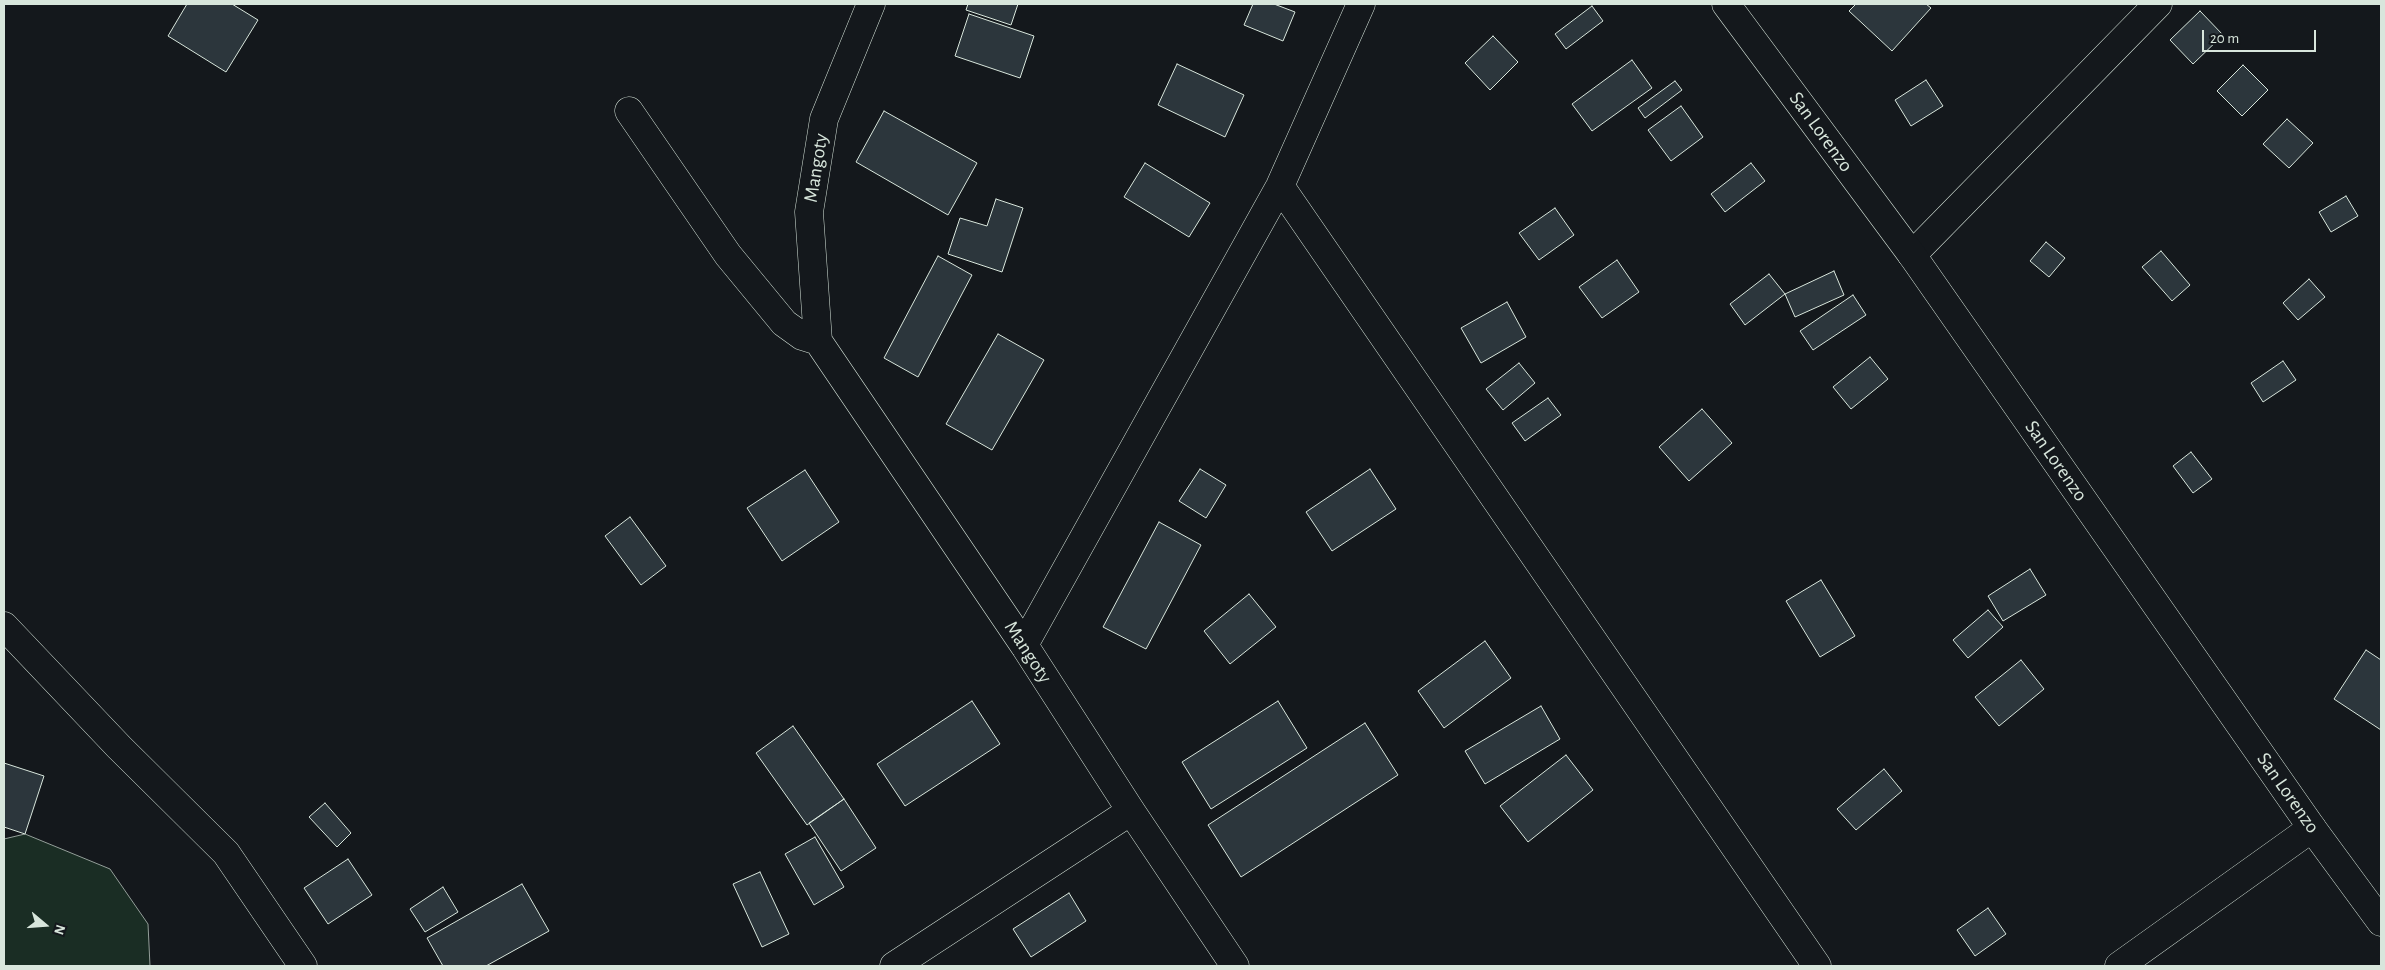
<!DOCTYPE html>
<style>
body{margin:0}
#map{position:relative;width:2385px;height:970px;overflow:hidden;background:#14181c;font-family:"Alegreya Sans",sans-serif}
canvas{display:block}
.frame{position:absolute;inset:0;border:5px solid #d8e6dc;pointer-events:none}
.north{position:absolute;left:20px;top:900px;width:50px;height:50px;-webkit-text-stroke:4px #14181c;paint-order:stroke;rotate:108deg;font-size:14px;font-weight:700;line-height:20px;text-align:center;color:#d8e6dc}
.north::after{content:'';display:block;margin:auto;width:18px;height:22px;background:#d8e6dc;clip-path:polygon(50% 0,100% 100%,50% 72%,0 100%)}
.scale{position:absolute;left:2202px;top:30px;width:114px;height:22px;box-sizing:border-box;border:2px solid #d8e6dc;border-top:0;padding-left:6px;font-size:15px;line-height:18px;white-space:nowrap;color:#d8e6dc;-webkit-text-stroke:4px #14181c;paint-order:stroke}
</style>
<div id="map">
<canvas width="2385" height="970"></canvas>
<div class="frame"></div>
<div class="north">N</div>
<div class="scale">20 m</div>
</div>
<script>
const context = document.querySelector('canvas').getContext('2d');
context.lineJoin = 'round';
function fillPath(path, color) {
  context.fillStyle = color;
  context.fill(path, 'evenodd');
}
function shape(rows) {
  const path = new Path2D();
  for (const r of rows) {
    path.moveTo(r[0], r[1]);
    for (let i = 2; i < r.length; i += 2) path.lineTo(r[i], r[i + 1]);
  }
  return path;
}
function strokePath(path, color, width, dash) {
  context.strokeStyle = color;
  context.lineWidth = width;
  context.lineCap = dash ? 'butt' : 'round';
  context.setLineDash(dash || []);
  context.stroke(path);
}
function write(font, color, halo, rows, align = 'center') {
  context.font = font + ' "Alegreya Sans",sans-serif';
  context.lineWidth = 4;
  context.setLineDash([]);
  context.textBaseline = 'middle';
  context.strokeStyle = halo;
  context.fillStyle = color;
  for (const [text, x, y, turn = 0] of rows) {
    context.save();
    context.translate(x, y);
    context.rotate((+turn || 0) * Math.PI / 180);
    context.textAlign = isNaN(turn) ? turn : align;
    if (halo) context.strokeText(text, 0, 0);
    context.fillText(text, 0, 0);
    context.restore();
  }
}
const green = shape([
 [25,834,110,869,148,924,150,966,4,966,4,839,25,834]
]);
const building = shape([
 [187,4,232,4,258,20,226,72,168,36,187,4],
 [968,4,1018,4,1011,25,966,10,968,4],
 [1253,4,1274,4,1295,12,1283,41,1244,25,1253,4],
 [1856,4,1926,4,1931,8,1892,51,1849,11,1856,4],
 [1592,6,1603,21,1566,49,1555,34,1592,6],
 [2200,11,2223,35,2193,64,2170,40,2200,11],
 [969,14,1034,36,1020,78,955,56,969,14],
 [1493,36,1518,62,1490,90,1465,63,1493,36],
 [1632,60,1652,88,1592,131,1572,104,1632,60],
 [1177,64,1244,95,1225,137,1158,105,1177,64],
 [2243,65,2268,90,2242,116,2217,91,2243,65],
 [1926,80,1943,106,1911,126,1895,100,1926,80],
 [1675,81,1682,90,1645,118,1638,108,1675,81],
 [1681,106,1703,137,1671,161,1648,130,1681,106],
 [884,111,977,163,948,215,856,162,884,111],
 [2287,119,2313,143,2289,168,2263,144,2287,119],
 [1145,163,1210,203,1189,237,1124,197,1145,163],
 [1751,163,1765,181,1725,212,1711,194,1751,163],
 [2346,196,2358,216,2331,232,2319,212,2346,196],
 [996,199,1023,208,1002,272,948,254,960,218,987,226,996,199],
 [1555,208,1574,235,1539,260,1519,233,1555,208],
 [2046,242,2065,258,2049,277,2030,261,2046,242],
 [2161,251,2190,285,2172,301,2142,267,2161,251],
 [938,256,972,275,918,377,884,358,938,256],
 [1617,260,1639,292,1602,318,1579,287,1617,260],
 [1834,271,1844,295,1795,317,1785,294,1834,271],
 [1769,274,1785,294,1745,325,1730,304,1769,274],
 [2309,279,2325,297,2298,320,2283,303,2309,279],
 [1853,295,1866,315,1813,350,1800,331,1853,295],
 [1507,302,1526,337,1481,363,1461,328,1507,302],
 [998,334,1044,360,992,450,946,424,998,334],
 [1870,357,1888,379,1851,409,1833,387,1870,357],
 [2283,361,2296,380,2263,402,2251,383,2283,361],
 [1519,363,1535,383,1503,410,1486,389,1519,363],
 [1548,398,1561,415,1525,441,1512,423,1548,398],
 [1702,409,1732,443,1689,481,1659,447,1702,409],
 [2191,452,2212,479,2193,493,2173,466,2191,452],
 [1200,469,1226,485,1206,518,1179,501,1200,469],
 [1370,469,1396,509,1332,551,1306,512,1370,469],
 [805,470,839,522,782,561,747,508,805,470],
 [630,517,666,566,641,585,605,536,630,517],
 [1159,522,1201,545,1146,649,1103,627,1159,522],
 [2030,569,2046,595,2003,621,1988,596,2030,569],
 [1821,580,1855,636,1820,657,1786,601,1821,580],
 [1249,594,1276,627,1230,664,1204,631,1249,594],
 [1988,610,2003,627,1968,658,1953,640,1988,610],
 [1485,641,1511,678,1444,728,1418,691,1485,641],
 [2366,650,2381,660,2381,730,2334,699,2366,650],
 [2021,660,2044,689,1999,726,1975,697,2021,660],
 [972,701,1000,744,905,806,877,764,972,701],
 [1278,701,1307,748,1211,809,1182,762,1278,701],
 [1541,706,1560,739,1485,784,1465,751,1541,706],
 [1365,723,1398,775,1241,877,1208,825,1365,723],
 [793,726,844,799,807,825,756,753,793,726],
 [1566,755,1593,790,1528,842,1500,806,1566,755],
 [4,763,44,776,25,834,4,827,4,763],
 [1884,769,1902,791,1856,830,1837,809,1884,769],
 [844,799,876,848,841,871,809,823,844,799],
 [325,803,351,833,337,847,309,817,325,803],
 [815,837,844,887,814,905,785,854,815,837],
 [348,859,372,895,328,924,304,888,348,859],
 [760,872,789,934,762,947,733,884,760,872],
 [522,884,549,931,486,966,443,966,427,938,522,884],
 [443,887,458,912,425,932,410,909,443,887],
 [1069,893,1086,921,1031,957,1013,929,1069,893],
 [1988,908,2006,934,1975,956,1957,930,1988,908]
]);
const street = shape([
 [871,4,824,119,809,212,818,341,1024,645,1131,811,1235,966],
 [629,111,728,255,784,323,802,336,818,341],
 [1280,186,1817,966],
 [1912,255,2158,4],
 [4,626,119,747,226,853,303,966],
 [1024,645,1280,186,1361,4],
 [894,966,1131,811],
 [2119,966,2312,828]
]);
const secondary = shape([
 [1726,4,1912,255,2312,828,2381,922]
]);
const streetNames = [
 ["San Lorenzo",1821,132,54],
 ["Mangoty",816,168,-81],
 ["San Lorenzo",2056,461,55],
 ["Mangoty",1028,652,57],
 ["San Lorenzo",2288,793,55]
];
fillPath(green, '#1a2d24');
strokePath(green, '#939e99', 1);
fillPath(building, '#2c363c');
strokePath(building, '#d8e6dc', 1);
strokePath(street, '#d8e6dc', 29);
strokePath(secondary, '#d8e6dc', 29);
strokePath(street, '#14181c', 28);
strokePath(secondary, '#14181c', 28);
write('20px', '#d8e6dc', '#14181c', streetNames);
</script>
